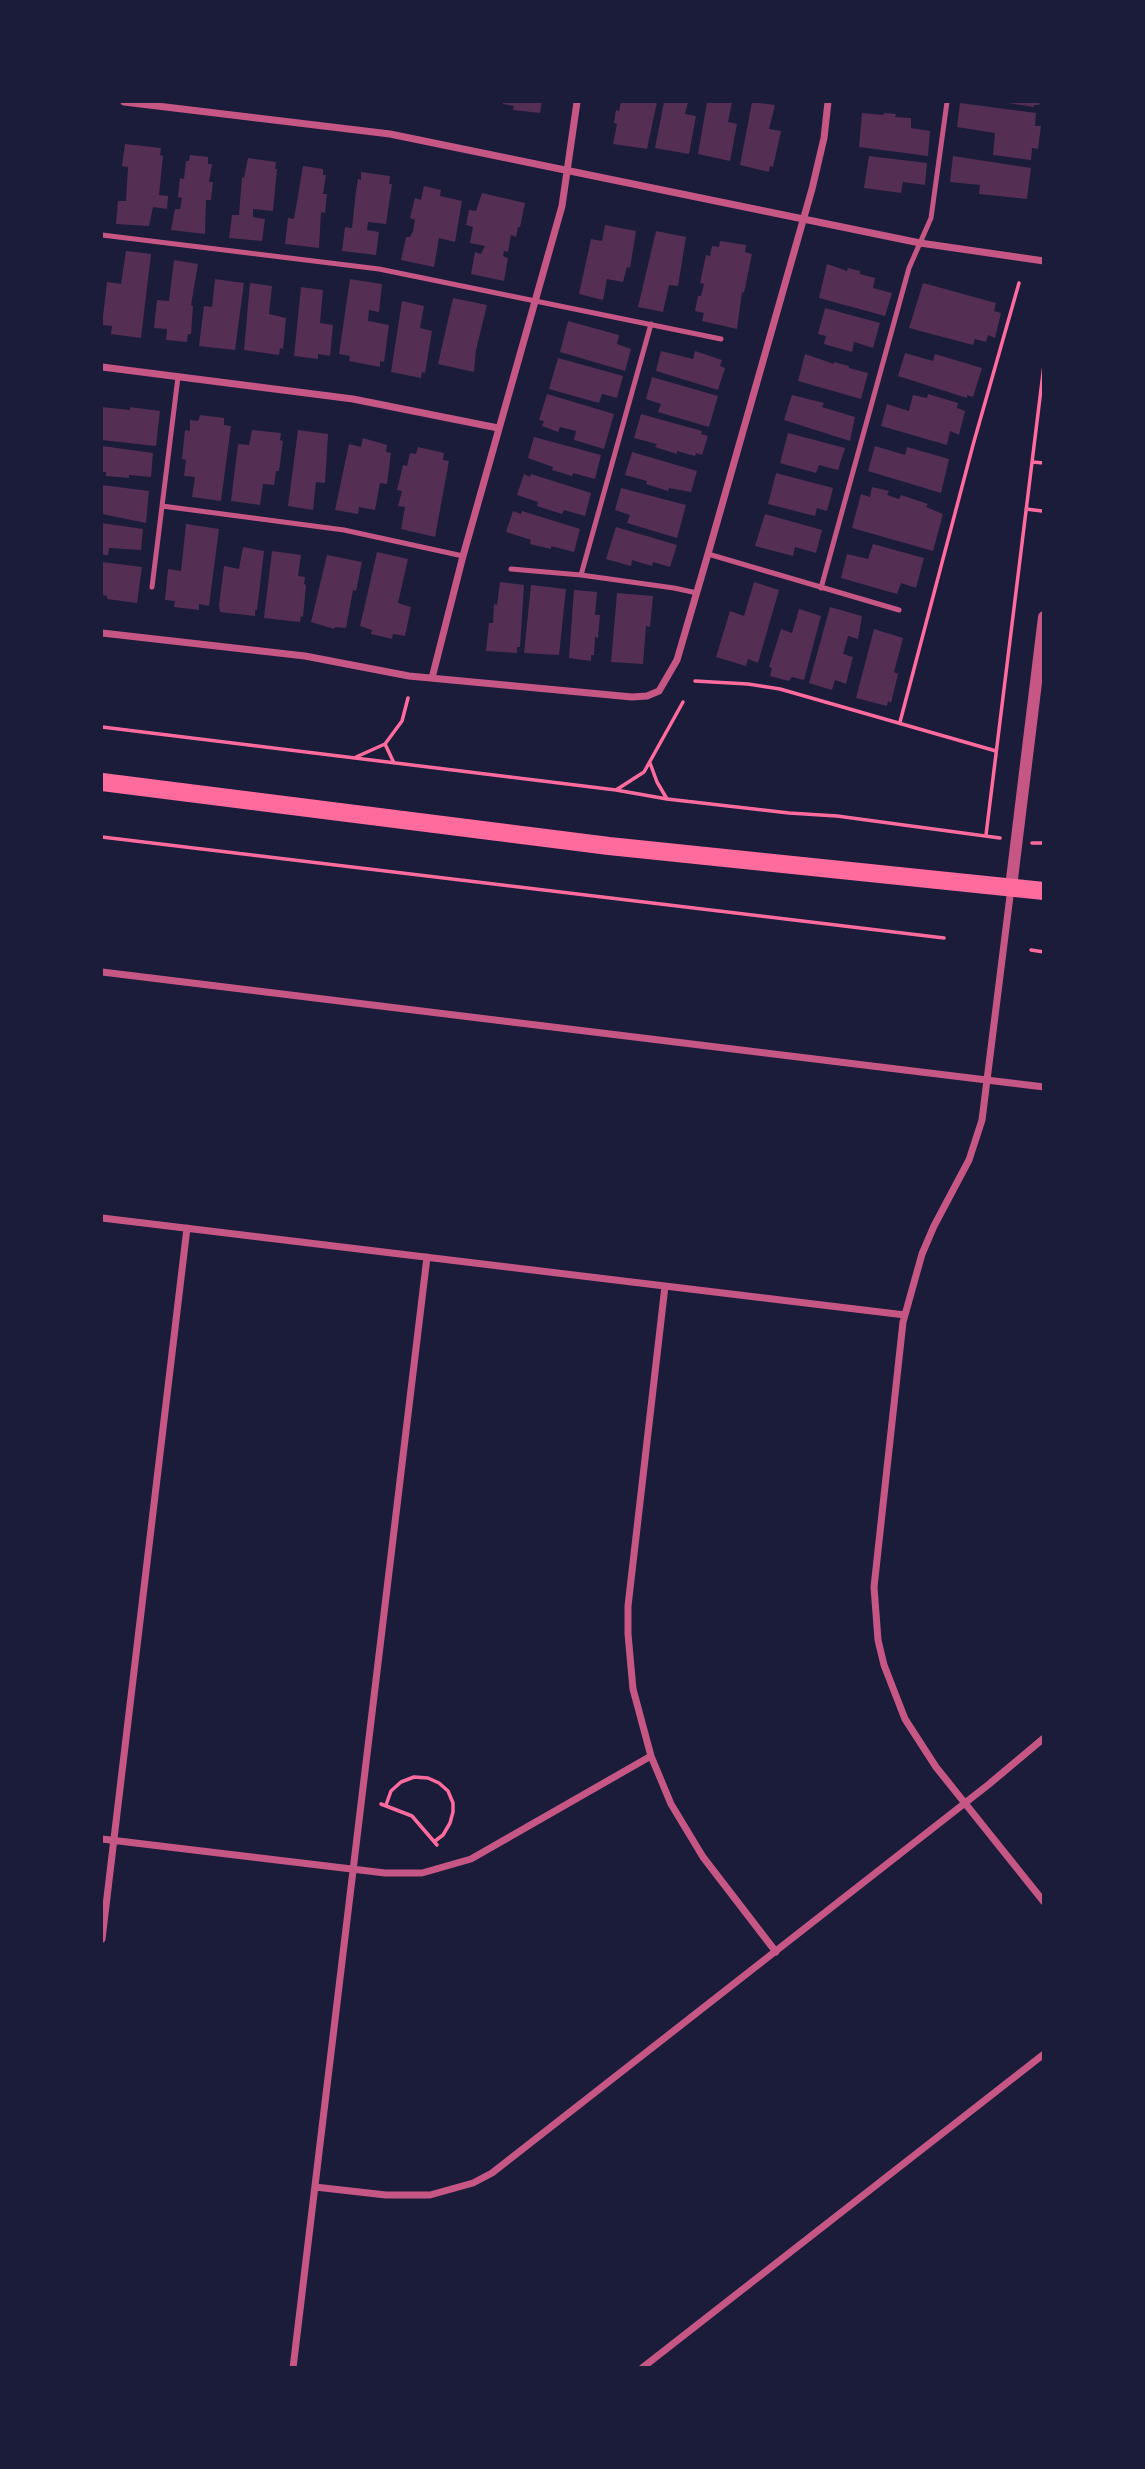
<!DOCTYPE html>
<style>
body{margin:0}
#map{position:relative;width:1145px;height:2469px;overflow:hidden;background:#1b1b3a;font-family:"Open Sans",sans-serif}
canvas{display:block}
.frame{position:absolute;inset:0;border:103px solid #1b1b3a;pointer-events:none}
</style>
<div id="map">
<canvas width="1145" height="2469"></canvas>
<div class="frame"></div>
</div>
<script>
const context = document.querySelector('canvas').getContext('2d');
context.lineJoin = 'round';
function fillPath(path, color) {
  context.fillStyle = color;
  context.fill(path, 'evenodd');
}
function shape(rows) {
  const path = new Path2D();
  for (const r of rows) {
    path.moveTo(r[0], r[1]);
    for (let i = 2; i < r.length; i += 2) path.lineTo(r[i], r[i + 1]);
  }
  return path;
}
function strokePath(path, color, width, dash) {
  context.strokeStyle = color;
  context.lineWidth = width;
  context.lineCap = dash ? 'butt' : 'round';
  context.setLineDash(dash || []);
  context.stroke(path);
}
const building = shape([
 [503,102,542,102,540,113,513,110,514,106,503,104],
 [621,102,657,102,647,149,613,144,617,124,614,123,616,110,619,111],
 [664,102,688,102,685,114,696,116,689,154,655,148],
 [707,102,732,102,728,122,737,124,730,161,698,154],
 [752,102,775,105,769,129,781,131,773,167,770,166,769,172,740,165],
 [1002,102,1040,102,1039,105,1034,105,1034,107],
 [960,103,1036,113,1035,126,1041,126,1038,149,1032,148,1031,160,993,155,995,133,957,127],
 [862,113,883,115,884,113,896,114,895,117,911,118,911,128,930,131,928,156,859,147],
 [125,144,161,148,160,155,163,156,159,195,168,196,167,209,153,207,149,226,116,224,118,201,126,201,128,167,122,166],
 [190,155,208,157,208,164,212,164,209,182,213,182,211,200,206,200,205,234,171,230,175,209,180,209,182,198,178,197,180,178,184,179,186,161,189,161],
 [869,156,927,163,925,185,903,182,901,193,864,188],
 [953,156,1031,168,1027,199,979,194,980,185,950,182],
 [248,158,276,162,275,169,277,169,273,211,253,209,253,217,265,219,262,241,229,238,232,215,239,215,242,177,244,178],
 [303,166,323,169,323,175,326,175,323,194,327,194,325,213,321,212,319,248,285,244,288,218,294,219],
 [361,172,390,176,389,184,392,184,386,224,368,222,367,230,379,232,376,255,342,251,345,227,352,228,356,191,358,179,361,180],
 [424,186,441,190,440,196,462,201,455,242,439,238,434,267,401,260,406,237,410,237,413,231,415,220,410,218,415,198,421,200],
 [482,193,525,203,520,227,518,227,516,237,511,235,508,252,504,251,503,256,508,258,504,281,471,274,475,252,481,254,485,246,470,243,473,227,466,225,469,210,476,211],
 [605,225,636,231,630,268,627,267,623,282,607,279,603,300,579,294,591,239,602,241],
 [656,231,686,237,678,286,669,285,663,312,638,307],
 [720,241,746,245,745,252,752,254,744,293,742,292,737,329,702,321,704,313,695,311,698,296,701,296,704,284,700,283,706,255,710,256,712,246,719,247],
 [126,251,151,254,141,338,111,334,112,326,102,325,107,282,121,284],
 [174,260,198,264,191,305,193,306,191,334,188,334,187,342,166,340,167,329,154,328,157,300,169,301],
 [827,264,847,271,848,268,860,271,860,274,875,278,873,288,892,293,885,316,819,298],
 [215,279,244,283,235,350,199,346,204,306,212,307],
 [350,279,382,284,379,312,369,310,368,321,389,325,384,362,380,361,380,367,349,361,350,356,339,354],
 [250,283,272,286,269,314,286,318,283,349,280,348,279,355,244,350],
 [923,283,996,303,994,311,1001,313,995,338,988,335,986,342,975,339,973,345,909,328],
 [301,287,323,290,320,323,333,325,330,356,318,354,318,359,294,356],
 [453,298,487,305,476,350,474,372,438,364],
 [402,301,424,306,420,328,432,331,425,373,422,372,421,378,391,372],
 [825,308,880,323,873,348,854,342,852,352,824,344,826,336,818,334],
 [568,321,619,335,617,344,631,349,625,371,560,352],
 [661,351,693,359,695,351,722,360,720,366,725,368,718,390,656,371],
 [905,353,933,361,935,354,982,368,973,397,967,395,967,398,898,376],
 [805,354,834,364,834,362,849,366,849,368,868,373,861,399,798,381],
 [558,358,623,376,617,398,602,394,599,403,549,389],
 [652,377,718,396,709,427,658,412,661,404,646,399],
 [547,394,614,414,604,449,574,440,576,431,560,427,558,432,542,426,544,421,539,420],
 [928,394,958,403,957,408,965,411,959,435,950,431,947,445,881,426,887,404,909,411,913,395,927,398],
 [792,395,824,403,822,407,855,417,850,441,784,420],
 [102,407,130,410,130,407,160,411,156,446,102,440],
 [641,414,702,431,701,434,708,436,702,455,696,453,695,456,677,451,677,454,655,447,657,444,634,438],
 [200,415,224,418,224,425,231,426,221,501,192,497,195,477,184,476,186,460,182,459,185,430,190,431,190,420,198,421],
 [252,430,281,433,280,440,283,441,279,471,276,471,274,485,263,484,260,505,231,501,238,444,249,445],
 [298,430,328,434,325,483,316,482,313,510,288,506],
 [788,433,845,448,838,470,819,465,816,473,780,463],
 [534,437,601,455,595,479,573,473,572,476,552,470,553,467,528,458],
 [363,438,387,445,386,452,391,453,387,484,380,483,375,510,359,507,358,514,335,510,349,444,361,447],
 [102,446,153,453,151,477,129,475,129,478,106,476,106,472,102,472],
 [875,446,905,455,907,447,949,459,941,493,868,471],
 [418,447,444,453,443,460,449,461,435,537,401,529,405,507,398,506,402,491,397,490,403,465,407,466,410,453,416,454],
 [632,452,697,471,691,492,669,488,668,491,646,484,647,481,625,475],
 [776,473,833,488,827,511,817,508,815,516,768,504],
 [524,474,530,477,531,474,591,493,585,516,564,510,562,514,537,506,538,502,517,495],
 [102,485,149,491,146,523,102,514],
 [872,487,889,491,887,495,899,499,901,495,928,504,926,507,943,514,933,551,852,528,861,494,870,497],
 [621,488,686,505,677,538,627,523,630,515,615,510],
 [513,511,521,514,522,511,580,529,574,552,551,546,551,549,530,544,531,540,506,532],
 [765,514,822,530,816,553,795,547,793,556,755,546],
 [102,523,143,529,141,550,109,548,108,555,102,555],
 [186,524,219,529,209,606,199,604,199,610,174,607,175,601,165,600,168,569,181,571],
 [616,527,677,545,670,567,653,562,652,566,632,560,631,566,606,559],
 [873,544,924,558,916,588,901,583,897,594,841,578,847,554,868,559],
 [243,547,264,551,257,610,255,610,255,616,220,612,219,605,224,566,239,569],
 [272,551,301,555,298,576,305,577,304,584,306,585,303,617,301,616,300,622,264,618],
 [377,552,408,559,398,603,411,607,405,636,393,634,392,639,371,634,372,630,360,626],
 [327,555,362,562,356,591,353,590,346,628,335,627,334,629,311,622],
 [102,562,142,567,137,603,107,599,107,596,102,595],
 [500,582,524,585,520,647,517,647,517,653,486,651,489,623,493,623,494,604,497,605],
 [754,582,779,590,758,663,748,659,746,666,716,657,730,611,744,616],
 [531,585,566,589,559,655,524,653],
 [574,590,597,592,595,615,600,615,598,638,595,637,594,655,591,655,591,661,569,658],
 [617,593,653,596,650,627,646,626,643,664,611,662],
 [830,607,862,616,858,639,848,636,843,654,853,657,846,684,835,680,832,690,809,683],
 [799,609,821,616,804,680,792,677,789,681,770,676,772,668,769,667,781,629,792,633],
 [874,629,903,638,894,672,898,674,891,703,888,701,887,706,856,698]
]);
const path = shape([
 [1032,462,1044,463],
 [1026,509,1042,511],
 [695,681,748,684,780,689,996,751],
 [900,722,973,445,1019,283],
 [102,727,616,790,667,799,789,813,837,816,1000,838],
 [385,744,394,763],
 [356,757,385,744,402,721,408,698],
 [650,763,657,782,667,799],
 [616,790,644,772,683,702],
 [986,835,1044,365],
 [102,837,944,938],
 [1032,843,1044,843],
 [1031,950,1044,952],
 [381,1804,412,1816,437,1845],
 [386,1805,391,1791,401,1782,414,1777,428,1778,439,1783,448,1791,453,1803,453,1812,450,1823,443,1835,435,1841]
]);
const service = shape([
 [102,235,379,269,721,339],
 [162,506,344,530,463,556],
 [708,554,899,610],
 [511,569,581,575,674,588,697,593],
 [581,575,651,324],
 [152,587,178,377],
 [821,588,909,268,931,218,947,102]
]);
const minor = shape([
 [124,102,390,134,920,243,1044,261],
 [102,367,353,399,498,428],
 [102,633,305,656,409,676,632,697,647,696,659,691,677,660,708,554,812,189,824,138,828,102],
 [432,678,463,556,562,206,577,102],
 [1011,888,982,1120,969,1160,934,1226,922,1254,903,1322,874,1587,878,1640,884,1665,905,1719,936,1767,1044,1902],
 [102,972,1044,1087],
 [102,1218,905,1315],
 [665,1286,628,1606,628,1634,633,1689,651,1756,671,1804,703,1857,776,1952],
 [102,1839,385,1873,422,1873,471,1859,651,1756],
 [102,1939,187,1228],
 [315,2187,386,2195,430,2195,473,2183,492,2173,988,1785,1044,1738],
 [293,2368,427,1257],
 [642,2368,1044,2054]
]);
const tertiary = shape([
 [1011,887,1044,617]
]);
const primary = shape([
 [102,782,609,846,1044,891]
]);
fillPath(building, '#542f53');
strokePath(path, '#ff6b9d', 3.5);
strokePath(service, '#c65784', 5);
strokePath(minor, '#c65784', 7);
strokePath(tertiary, '#c65784', 12);
strokePath(primary, '#ff6b9d', 18);
</script>
